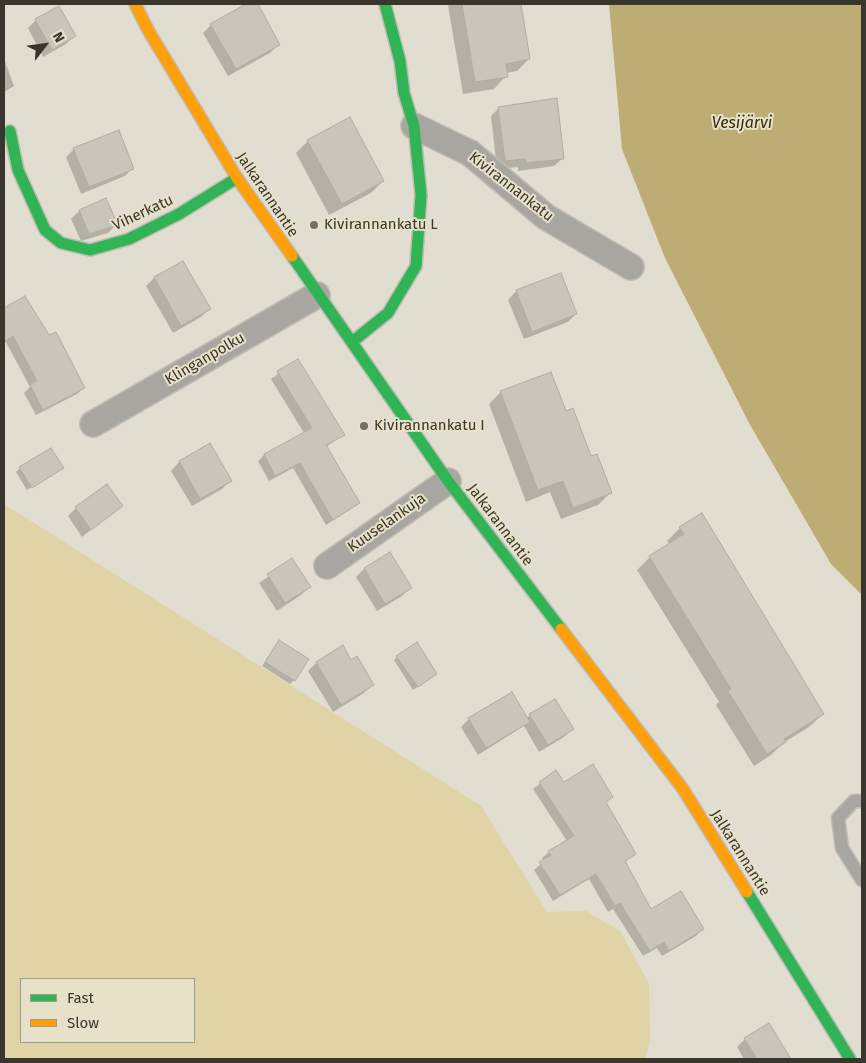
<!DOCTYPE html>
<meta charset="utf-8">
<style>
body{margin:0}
#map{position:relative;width:866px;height:1063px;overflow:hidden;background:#e1ddd0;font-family:"Fira Sans",sans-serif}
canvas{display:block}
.frame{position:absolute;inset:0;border:5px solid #39362d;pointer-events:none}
.legend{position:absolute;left:20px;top:978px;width:175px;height:65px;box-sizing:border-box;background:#e8e1c9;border:1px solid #a29d8b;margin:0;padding:6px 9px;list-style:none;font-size:15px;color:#39362d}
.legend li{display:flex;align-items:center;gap:10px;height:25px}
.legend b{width:25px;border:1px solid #a29d8b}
.north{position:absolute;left:20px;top:20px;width:50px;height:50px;-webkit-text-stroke:4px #e8e1c9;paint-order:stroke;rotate:60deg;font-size:14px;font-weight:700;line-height:20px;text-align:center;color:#39362d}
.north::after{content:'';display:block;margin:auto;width:18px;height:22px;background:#39362d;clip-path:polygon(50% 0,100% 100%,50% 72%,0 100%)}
</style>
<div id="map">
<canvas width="866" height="1063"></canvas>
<div class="frame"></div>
<ul class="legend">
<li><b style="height:6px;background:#30b455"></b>Fast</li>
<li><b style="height:6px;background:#ff9f0a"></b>Slow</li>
</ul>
<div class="north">N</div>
</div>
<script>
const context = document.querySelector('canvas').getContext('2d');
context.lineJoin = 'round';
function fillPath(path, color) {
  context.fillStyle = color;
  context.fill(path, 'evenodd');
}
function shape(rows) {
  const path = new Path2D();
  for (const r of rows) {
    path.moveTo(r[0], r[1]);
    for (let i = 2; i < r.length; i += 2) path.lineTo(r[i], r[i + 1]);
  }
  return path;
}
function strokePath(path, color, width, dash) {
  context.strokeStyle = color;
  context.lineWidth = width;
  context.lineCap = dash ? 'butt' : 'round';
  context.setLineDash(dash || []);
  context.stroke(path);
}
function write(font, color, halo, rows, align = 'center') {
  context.font = font + ' "Fira Sans",sans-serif';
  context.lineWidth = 4;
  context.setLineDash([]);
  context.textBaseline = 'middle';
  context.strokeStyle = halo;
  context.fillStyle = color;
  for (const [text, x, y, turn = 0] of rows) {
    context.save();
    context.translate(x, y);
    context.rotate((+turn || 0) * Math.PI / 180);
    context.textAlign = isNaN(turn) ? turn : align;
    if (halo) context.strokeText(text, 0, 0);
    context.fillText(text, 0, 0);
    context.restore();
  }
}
const green = shape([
 [4,504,481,806,547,912,586,911,620,931,649,984,650,1040,646,1059,4,1059],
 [21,979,194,979,194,1042,21,1042]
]);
const water = shape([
 [609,4,862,4,862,595,831,564,749,423,665,258,622,149]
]);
const shadow = shape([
 [248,4,256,4,279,44,270,53,228,76,203,33,211,25],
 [450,4,519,4,529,59,517,71,506,73,506,76,494,89,463,94,448,5],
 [36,20,74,36,66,44,43,57,28,28],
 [4,59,14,86,4,92],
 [499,108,563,158,554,166,518,171,518,167,497,169,491,116],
 [308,141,383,181,371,193,329,215,296,153],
 [74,149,133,168,125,176,81,194,66,157],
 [105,200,116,225,108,233,81,241,71,219,79,211],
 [182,262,209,309,201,317,173,333,146,286,154,278],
 [561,274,576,314,568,322,524,339,508,300,516,291],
 [24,297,84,387,77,394,36,415,24,393,30,387,6,342,4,343,4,310],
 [298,360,343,435,326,447,359,503,326,525,293,468,269,481,258,461,264,455,304,433,271,379],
 [501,392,565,412,610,493,598,505,561,519,550,492,526,502,489,404],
 [209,445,230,481,222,489,192,506,171,471,179,462],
 [20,468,62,468,27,490,16,472],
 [121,506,82,537,68,516,76,508],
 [680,528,823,714,809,727,783,743,771,755,754,766,716,705,719,702,637,570,650,557,670,545,667,541],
 [292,560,309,587,301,595,277,611,259,583],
 [364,569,410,588,402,596,377,611,356,577],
 [279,642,294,680,290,684,262,666],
 [397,657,436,674,413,690,394,660],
 [316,663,372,685,364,693,333,712,308,671],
 [530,715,572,729,564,737,539,752,524,726,478,755,461,727,469,719,526,719],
 [556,772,563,784,612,797,605,803,635,854,624,863,651,911,702,929,696,936,662,956,657,948,643,956,613,909,608,912,589,879,553,901,534,870,544,861,542,858,549,852,567,841,533,789],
 [768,1025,790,1059,744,1059,737,1047,745,1039]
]);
const building = shape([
 [246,4,258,4,280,45,236,69,210,24,246,4],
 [462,4,521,4,530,59,506,64,508,77,475,82,462,4],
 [59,6,76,36,52,50,35,19,59,6],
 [557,98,564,159,526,163,525,159,505,161,498,107,557,98],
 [350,117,384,181,342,204,307,140,350,117],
 [119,130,134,169,89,187,73,148,119,130],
 [106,198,118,225,89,234,79,210,106,198],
 [183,261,211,309,181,326,154,277,183,261],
 [561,273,577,314,532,332,516,290,561,273],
 [25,296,49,335,56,332,85,388,43,410,30,385,37,381,13,336,4,342,4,308,25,296],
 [298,359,345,435,326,445,360,503,333,520,300,463,275,476,264,454,312,428,277,371,298,359],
 [551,372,566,411,573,408,591,456,597,454,612,493,573,508,563,481,538,490,500,391,551,372],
 [210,443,232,481,200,499,179,461,210,443],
 [51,448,64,468,32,488,19,467,51,448],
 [107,484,123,506,91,530,75,507,107,484],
 [702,513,824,714,784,739,786,742,767,754,728,691,731,689,649,556,684,534,679,527,702,513],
 [390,552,412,588,385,604,364,568,390,552],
 [292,558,311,587,285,603,267,574,292,558],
 [279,640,309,659,295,681,265,662,279,640],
 [417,642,437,674,418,687,396,656,417,642],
 [343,645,351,660,357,656,374,685,341,705,316,662,343,645],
 [512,692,530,722,486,748,468,718,512,692],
 [555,699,574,729,548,745,529,714,555,699],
 [593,764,613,797,606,802,636,854,625,861,651,909,681,891,704,929,669,951,664,942,650,951,620,903,615,906,596,874,560,895,539,862,551,855,548,851,574,836,539,782,556,770,564,782,593,764],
 [769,1023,791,1059,757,1059,744,1038,769,1023]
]);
const lane = shape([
 [862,801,854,801,838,818,842,848,862,880]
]);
const street = shape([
 [414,126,470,153,546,217,631,267],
 [93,424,317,295],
 [327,566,448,481]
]);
const fast = shape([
 [10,131,18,170,45,230,61,243,90,250,129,239,179,214,237,178],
 [292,256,448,481,561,629],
 [352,342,388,313,416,266,421,195,414,126,404,93,400,61,385,4],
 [747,892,850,1059]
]);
const slow = shape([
 [135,4,148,30,237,178,292,256],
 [561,629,683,789,747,892]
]);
const markers = [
 [314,225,5,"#747066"],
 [364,426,5,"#747066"]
];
const streetNames = [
 ["Kivirannankatu",511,187,38],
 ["Jalkarannantie",267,195,56],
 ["Viherkatu",143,213,-25],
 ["Klinganpolku",205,359,-30],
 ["Kuuselankuja",387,523,-35],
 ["Jalkarannantie",500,525,53],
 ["Jalkarannantie",740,853,58]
];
const poiNames = [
 ["Kivirannankatu L",324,225],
 ["Kivirannankatu I",374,426]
];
const waterNames = [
 ["Vesijärvi",742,124]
];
fillPath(green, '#e0d3a5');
fillPath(water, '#bdad74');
fillPath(shadow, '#0003');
fillPath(building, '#c9c5bb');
strokePath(building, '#b0aca2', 1);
strokePath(lane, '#bebbb1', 15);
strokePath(street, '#bebbb1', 28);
strokePath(fast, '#bebbb1', 14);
strokePath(slow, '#bebbb1', 14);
strokePath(lane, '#a7a6a0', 12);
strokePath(street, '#a7a6a0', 25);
strokePath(fast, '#30b455', 11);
strokePath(slow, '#ff9f0a', 11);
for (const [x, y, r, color] of markers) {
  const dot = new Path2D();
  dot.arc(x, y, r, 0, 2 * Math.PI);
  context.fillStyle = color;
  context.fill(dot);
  strokePath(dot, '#e8e1c9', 2);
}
write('15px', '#39362d', '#e8e1c9', streetNames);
write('15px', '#39362d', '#e8e1c9', poiNames, 'left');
write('italic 16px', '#342b08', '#e8e1c9', waterNames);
</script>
